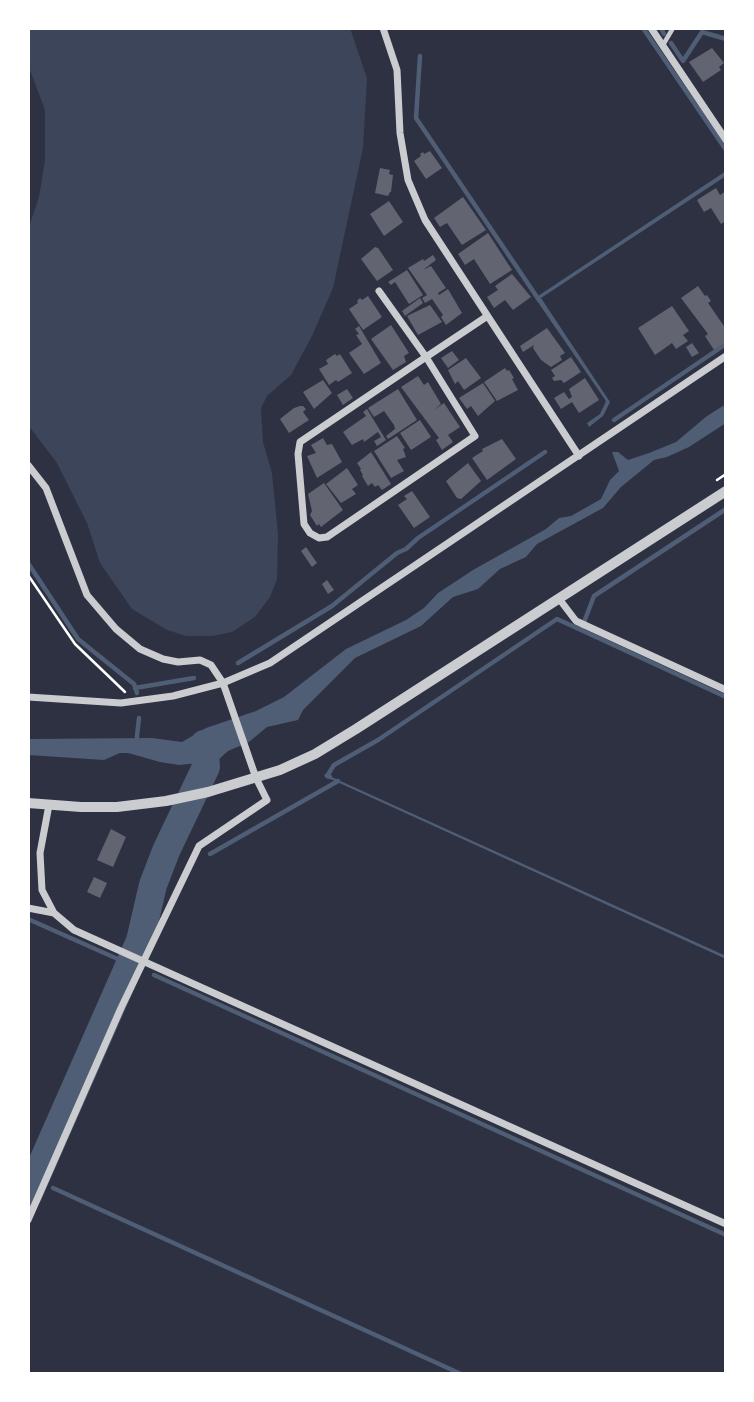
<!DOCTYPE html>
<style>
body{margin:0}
#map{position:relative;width:754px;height:1402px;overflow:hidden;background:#2d3142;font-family:"Space Grotesk",sans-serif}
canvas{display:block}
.frame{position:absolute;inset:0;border:30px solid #fff;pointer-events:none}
</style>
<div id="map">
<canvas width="754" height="1402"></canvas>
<div class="frame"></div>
</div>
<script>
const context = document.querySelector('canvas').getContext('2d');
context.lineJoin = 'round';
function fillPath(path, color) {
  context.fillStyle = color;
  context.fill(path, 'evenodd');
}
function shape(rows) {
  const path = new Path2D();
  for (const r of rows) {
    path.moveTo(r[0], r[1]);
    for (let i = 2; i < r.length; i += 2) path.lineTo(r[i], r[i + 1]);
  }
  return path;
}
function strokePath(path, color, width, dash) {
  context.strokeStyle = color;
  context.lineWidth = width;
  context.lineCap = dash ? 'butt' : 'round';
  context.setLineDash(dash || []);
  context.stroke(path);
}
const green = shape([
 [28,28,350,28,367,78,363,148,333,288,312,336,291,375,267,396,261,408,263,442,272,473,278,534,277,579,270,597,255,617,232,632,213,636,186,636,167,630,132,609,100,563,87,523,57,463,28,425,28,229,39,197,45,160,45,110,28,65]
]);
const water = shape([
 [726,171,726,176,541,298,610,402,603,416,589,427,587,423,600,414,606,401,535,298],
 [726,404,726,423,689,447,667,457,654,460,621,487,603,508,537,544,526,557,500,569,478,589,453,597,421,626,355,658,303,710,298,720,267,727,249,742,228,751,217,761,179,765,160,762,128,753,120,753,104,760,28,755,28,739,152,738,182,742,206,728,256,711,284,697,346,649,406,620,424,608,438,593,473,570,546,529,559,518,571,516,601,499,610,480,619,471,612,452,618,452,628,460,649,453,676,442,707,416],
 [325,774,726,956,726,959,324,776]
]);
const stream = shape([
 [643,28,726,150],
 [661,28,664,34],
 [671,43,683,61,702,32,726,39],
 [420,56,416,118,539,300],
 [614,420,726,344],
 [28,563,78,639,134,684,137,693],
 [581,630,726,697],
 [238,663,332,606,397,553,406,549,418,538,545,452],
 [135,688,194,678],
 [136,745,139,718],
 [330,777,327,776,334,765,378,740,557,619,581,630,594,596,726,509],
 [210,854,338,781],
 [28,919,129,964],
 [154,975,726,1235],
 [28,1179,34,1182],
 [53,1188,461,1374]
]);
const river = shape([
 [28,1195,140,941,153,885,166,851,206,767,204,744]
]);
const building = shape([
 [712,48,724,63,719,67,721,70,703,82,689,62],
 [430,151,442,168,426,179,414,161,421,156,420,154,423,152,424,154],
 [380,168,390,170,389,174,393,175,391,192,390,192,388,196,375,193],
 [716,188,720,195,726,191,726,221,721,224,711,208,704,212,697,200],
 [463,197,486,230,462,245,447,223,440,227,434,218],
 [389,201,403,222,384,236,370,214],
 [488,233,512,270,490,284,474,259,465,265,458,254],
 [375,247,378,248,393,270,377,281,361,259],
 [433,255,436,260,423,270,431,266,446,288,438,293,439,295,448,289,462,313,446,325,441,317,443,315,432,299,425,303,422,298,427,295,408,268,423,259,424,261],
 [407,270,423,295,409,304,395,282,391,285,388,282],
 [512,274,531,297,513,310,505,300,494,308,487,297,498,290,495,286],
 [698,286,705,296,707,295,711,301,708,303,726,329,726,342,714,350,705,336,708,334,681,298],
 [368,296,382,317,363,330,349,309,358,303,357,301,360,298,362,300],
 [420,298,423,303,405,316,402,311],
 [430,305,442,322,418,335,407,316],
 [672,306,689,331,683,335,688,341,676,349,672,343,655,355,638,328],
 [391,325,409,353,404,356,406,362,393,370,371,339],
 [359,326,381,363,364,374,349,353,362,344,356,335,359,334,355,329],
 [547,328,565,353,560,356,562,360,551,367,541,360,533,348,534,345,523,352,520,346],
 [692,343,699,353,692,357,686,347],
 [452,351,459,360,448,368,441,358],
 [335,354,337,356,340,354,352,373,338,382,336,380,329,385,319,369,328,364,326,360],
 [571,357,581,372,564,383,561,380,554,381,552,378,555,376,551,370],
 [466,358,481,378,464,390,458,381,455,384,448,370],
 [505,368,507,371,509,370,514,378,512,379,518,390,497,401,484,382],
 [418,376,424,385,428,382,441,404,434,410,444,403,460,427,448,435,453,442,442,450,436,440,439,438,401,387],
 [585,378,599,400,579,413,572,402,561,409,554,398,564,392,569,399,572,397,569,389],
 [323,380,332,393,314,409,303,392],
 [483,383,495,401,478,416,471,406,467,409,459,398],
 [347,389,353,398,343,405,337,395],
 [398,389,417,420,388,439,386,436,395,429,394,425,384,411,374,417,368,408],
 [300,406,303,406,306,409,303,412,309,420,289,433,280,419,294,408],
 [367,409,386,440,377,446,374,441,381,437,378,432,364,442,363,439,352,445,343,432,366,416,363,412],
 [420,420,431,437,411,450,400,433],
 [397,436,405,448,403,449,406,457,397,460,404,471,391,478,374,451],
 [323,438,327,445,332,444,342,462,317,478,307,456,316,453,311,445],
 [502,439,516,459,487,480,472,458,483,451,482,449],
 [371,452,391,484,382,490,378,485,375,487,372,483,368,486,362,476,363,475,360,470,361,469,357,463],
 [468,463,481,481,461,499,457,498,446,481],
 [347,468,358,485,352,489,356,494,341,503,326,484],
 [324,483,343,510,321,527,319,524,317,526,310,515,312,511,308,494],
 [412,491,430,517,414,528,398,505,407,499,404,496],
 [306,547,317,563,312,567,301,551],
 [327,580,334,590,328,594,322,584],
 [111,829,126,837,113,867,97,860],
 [94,877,107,883,100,898,87,892]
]);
const path = shape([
 [717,480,726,474],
 [28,575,75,644,125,692]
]);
const service = shape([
 [663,45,673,28]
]);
const minor = shape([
 [383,28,397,70,400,133,408,180,425,220,579,456],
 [651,28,726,140],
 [379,291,426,357,475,436,327,537,319,538,310,533,304,524,298,454,300,442,426,357,486,317],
 [28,465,46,488,87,595,116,629,140,649,163,659,178,662,200,660,211,665,223,683,256,778,267,800,199,846,121,1008,28,1220],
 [560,600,576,621,726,690],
 [28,697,121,703,173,696,223,683,270,663,726,356],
 [49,805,40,853,42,890,54,913],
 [28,908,54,913,74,930,726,1224]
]);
const tertiary = shape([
 [28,803,81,807,117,807,166,801,208,792,280,770,315,754,356,729,726,491]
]);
fillPath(green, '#3c4559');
fillPath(water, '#4f5d75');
strokePath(stream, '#4f5d75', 4.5);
strokePath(river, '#4f5d75', 28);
fillPath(building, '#626471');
strokePath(path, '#fff', 2.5);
strokePath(service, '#caccd0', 4.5);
strokePath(minor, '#caccd0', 7);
strokePath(tertiary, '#caccd0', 10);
</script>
